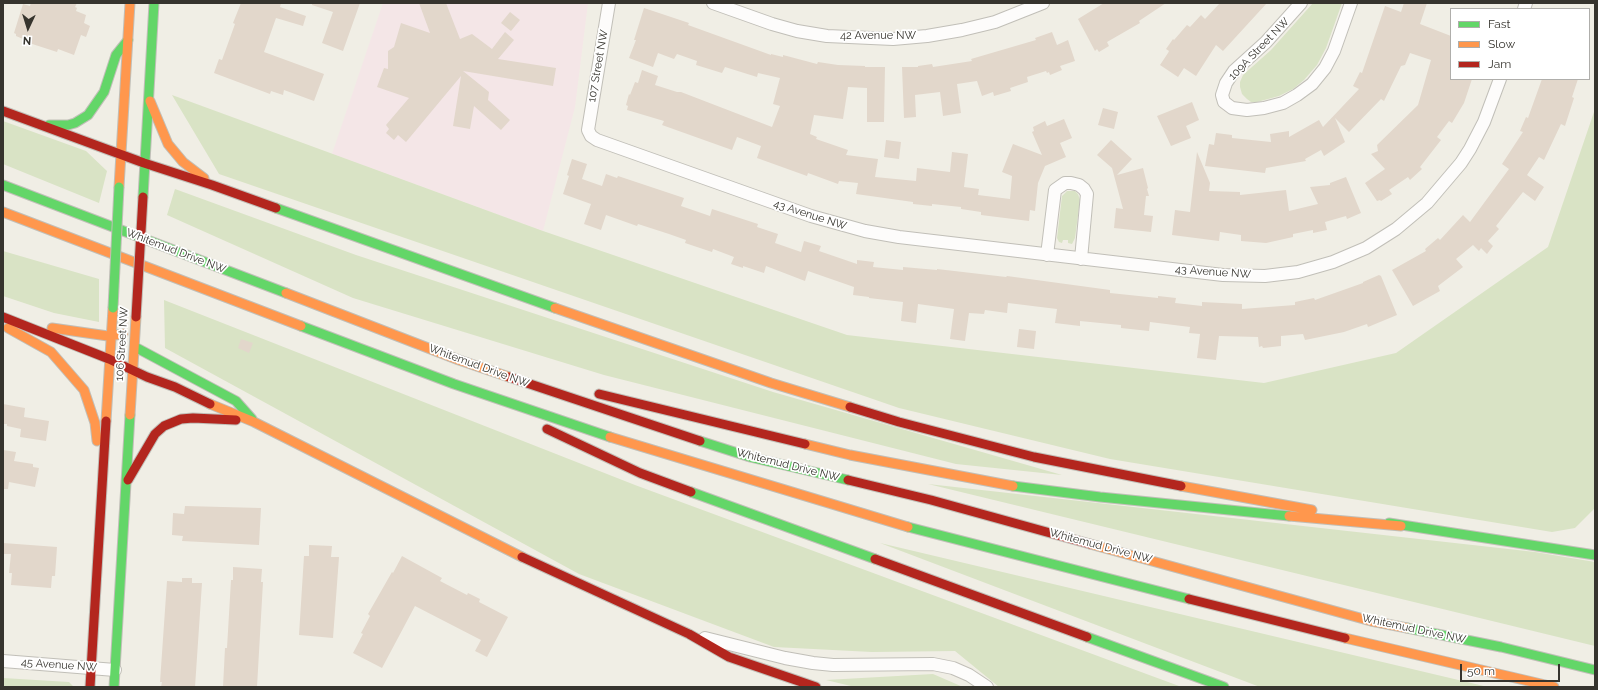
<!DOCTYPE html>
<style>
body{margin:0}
#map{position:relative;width:1598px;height:690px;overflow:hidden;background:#f0eee5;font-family:Raleway,sans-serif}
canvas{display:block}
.frame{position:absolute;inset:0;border:4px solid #36342e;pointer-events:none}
.legend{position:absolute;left:1450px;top:8px;width:140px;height:72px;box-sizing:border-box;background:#fff;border:1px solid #afaeab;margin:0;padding:5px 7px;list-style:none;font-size:12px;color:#36342e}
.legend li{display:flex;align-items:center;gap:8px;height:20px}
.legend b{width:20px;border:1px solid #afaeab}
.north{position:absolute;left:8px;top:8px;width:40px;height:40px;-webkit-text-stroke:3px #fff;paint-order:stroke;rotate:184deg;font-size:11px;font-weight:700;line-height:16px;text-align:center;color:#36342e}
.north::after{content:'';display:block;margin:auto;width:14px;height:18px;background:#36342e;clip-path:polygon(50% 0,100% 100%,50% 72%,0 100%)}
.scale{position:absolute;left:1460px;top:664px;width:100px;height:18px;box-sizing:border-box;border:2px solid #36342e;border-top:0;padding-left:5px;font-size:12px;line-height:14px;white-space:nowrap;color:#36342e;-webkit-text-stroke:3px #fff;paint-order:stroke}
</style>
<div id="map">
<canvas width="1598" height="690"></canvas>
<div class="frame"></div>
<ul class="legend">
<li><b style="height:5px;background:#63d668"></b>Fast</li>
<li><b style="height:5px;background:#ff974d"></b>Slow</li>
<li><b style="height:5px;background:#b3261e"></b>Jam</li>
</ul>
<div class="north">N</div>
<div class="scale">50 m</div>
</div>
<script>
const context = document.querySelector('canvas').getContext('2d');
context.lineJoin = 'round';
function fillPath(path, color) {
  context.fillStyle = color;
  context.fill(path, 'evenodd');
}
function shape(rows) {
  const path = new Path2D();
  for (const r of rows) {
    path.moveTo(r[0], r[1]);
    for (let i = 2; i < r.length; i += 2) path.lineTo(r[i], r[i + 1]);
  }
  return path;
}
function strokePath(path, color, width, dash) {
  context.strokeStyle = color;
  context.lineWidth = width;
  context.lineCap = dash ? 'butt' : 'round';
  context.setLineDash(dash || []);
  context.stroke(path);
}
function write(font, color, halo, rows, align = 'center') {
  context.font = font + ' Raleway,sans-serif';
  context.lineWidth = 3.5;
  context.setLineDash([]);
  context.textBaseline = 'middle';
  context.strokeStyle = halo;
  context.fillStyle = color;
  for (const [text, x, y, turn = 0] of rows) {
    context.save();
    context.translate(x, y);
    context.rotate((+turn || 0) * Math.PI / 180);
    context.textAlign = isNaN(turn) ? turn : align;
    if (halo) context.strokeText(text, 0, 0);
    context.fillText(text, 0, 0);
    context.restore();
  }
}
const medical = shape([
 [383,3,588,3,575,107,543,231,332,154]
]);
const green = shape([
 [1313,3,1342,3,1326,48,1317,65,1304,80,1293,89,1279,96,1257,102,1251,102,1247,99,1242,94,1240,87,1240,82,1243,75,1271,50],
 [172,95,543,231,847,335,1264,383,1396,353,1548,247,1595,109,1595,508,1575,528,1552,532,1110,459,899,408,219,174],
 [3,121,86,151,107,171,99,203,3,164],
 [175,189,356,255,773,392,1062,475,956,464,604,375,353,298,167,215],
 [1067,191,1075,191,1078,194,1080,200,1075,238,1072,244,1068,243,1068,240,1063,240,1062,243,1059,242,1057,238,1062,196],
 [3,251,99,279,99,322,54,313,3,296],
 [164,300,635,485,1179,686,999,687,955,651,872,652,774,647,579,574,165,348],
 [928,484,1535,552,1595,562,1595,646],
 [880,543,1488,687,1260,687],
 [933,674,963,687,855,687,826,680],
 [3,678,69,682,74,687,3,687]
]);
const building = shape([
 [31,3,77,3,75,7,77,8,76,11,86,15,84,23,90,26,86,37,81,35,74,55,58,49,57,52,23,41,23,39,16,36,16,34,14,33,23,4,30,6],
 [241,3,281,3,280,7,306,16,303,26,276,18,264,52,324,74,314,101,284,90,283,95,271,91,270,94,214,73,219,59,222,60,235,24,233,23],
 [312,3,360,3,343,51,322,43,333,12,312,5],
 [419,3,446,3,460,39,472,34,492,49,505,32,514,40,498,59,556,68,553,86,463,71,489,92,488,100,510,120,501,130,474,106,470,129,453,126,461,76,406,142,398,135,394,140,386,133,389,129,386,125,409,98,377,87,384,68,388,69,388,51,394,47,401,23,430,33],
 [1104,3,1166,3,1139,21,1140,23,1107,42,1109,46,1099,52,1097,49,1095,51,1078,19],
 [1220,3,1267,3,1223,51,1216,45,1196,76,1184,68,1178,77,1160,65,1168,53,1169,51,1166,49,1173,39,1174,40,1187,25,1190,27,1201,15,1205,19],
 [1404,3,1427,3,1420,24,1451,36,1451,79,1472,79,1464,103,1452,123,1449,121,1437,137,1441,140,1420,167,1422,169,1410,180,1408,177,1389,190,1392,194,1381,201,1380,200,1377,201,1365,183,1385,169,1371,154,1378,151,1377,145,1418,105,1431,60,1410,53,1405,65,1401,66,1384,101,1381,99,1349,132,1335,118,1345,142,1324,156,1321,150,1305,159,1306,161,1266,168,1265,173,1205,166,1209,144,1214,145,1216,133,1232,135,1232,138,1271,142,1270,134,1289,131,1289,137,1319,120,1323,127,1359,89,1353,86,1360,72,1362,73,1385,6,1401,12],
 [644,8,689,23,688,25,771,55,771,54,783,57,783,55,817,64,818,62,838,65,865,66,865,67,885,67,884,122,867,122,867,88,848,87,843,119,814,115,810,134,817,137,816,139,848,150,846,155,878,159,875,177,916,181,917,168,950,172,952,152,968,154,964,187,979,189,978,195,1010,199,1012,176,1002,172,1013,144,1042,155,1032,132,1034,131,1033,127,1045,121,1047,126,1064,119,1072,138,1060,143,1066,157,1045,166,1038,183,1035,211,1030,210,1029,221,981,215,981,212,961,209,961,207,932,204,932,206,913,204,913,202,856,194,858,183,839,181,838,184,808,173,807,176,757,158,761,146,737,137,732,150,662,125,664,121,627,110,628,106,626,105,629,94,630,95,635,82,638,83,642,70,658,76,655,85,677,92,681,92,772,127,780,106,773,104,780,78,758,73,757,77,725,67,722,73,696,65,697,61,677,54,674,59,658,53,653,67,629,58,636,40,634,40],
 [510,12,520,20,511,31,501,23],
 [1052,32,1057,45,1068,40,1075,61,1060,66,1062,70,1050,75,1049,72,1047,73,1046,71,1027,77,1028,82,1010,88,1011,91,994,96,993,92,982,96,977,81,957,84,961,113,943,116,940,92,915,95,916,117,904,118,902,67,918,67,918,66,932,64,933,67,972,61,971,59,1036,40,1035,38],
 [1542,79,1578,79,1572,97,1574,98,1565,126,1561,124,1544,160,1539,157,1527,175,1544,187,1535,201,1523,192,1496,226,1499,229,1488,241,1493,246,1487,254,1481,248,1479,251,1473,245,1456,259,1463,267,1438,286,1440,291,1413,306,1392,270,1426,251,1425,249,1438,238,1440,240,1463,215,1470,222,1509,169,1502,164,1523,132,1520,131,1526,117,1528,118],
 [1192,102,1199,120,1186,126,1191,138,1171,146,1157,116],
 [1103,108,1118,112,1114,129,1098,125],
 [886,140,901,142,899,159,884,157],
 [1111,140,1132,159,1117,175,1143,168,1148,188,1147,189,1149,196,1146,196,1144,215,1153,216,1151,232,1114,228,1116,208,1123,209,1112,168,1097,155],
 [1197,152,1210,183,1209,191,1240,192,1240,195,1286,190,1289,211,1318,204,1310,187,1330,185,1330,183,1346,177,1361,213,1347,219,1346,216,1325,222,1327,230,1313,233,1313,230,1293,234,1293,237,1266,243,1241,241,1241,235,1220,232,1219,241,1172,235,1175,210,1190,212],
 [572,159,587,164,582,179,602,186,606,174,617,178,618,176,684,198,681,206,710,216,712,209,758,224,757,227,778,234,775,243,801,252,804,241,821,246,819,251,857,264,857,260,874,262,873,267,903,270,903,267,937,270,937,269,1006,277,1007,276,1110,290,1110,293,1158,298,1158,296,1176,298,1175,303,1202,306,1202,302,1242,304,1242,309,1295,305,1295,302,1314,298,1315,300,1363,283,1363,282,1379,275,1381,276,1397,315,1368,327,1367,324,1344,332,1305,340,1303,334,1281,336,1281,346,1263,348,1262,346,1259,347,1258,337,1219,336,1216,360,1197,358,1200,334,1189,333,1190,327,1150,322,1149,331,1121,328,1121,325,1080,321,1080,326,1055,323,1057,309,1008,303,1007,313,985,310,984,314,969,313,965,341,950,339,954,309,918,304,916,323,901,321,903,302,869,298,869,297,853,295,854,287,808,271,805,281,766,266,764,273,743,266,743,268,731,264,734,257,713,249,712,252,685,243,686,240,669,234,638,224,637,226,606,215,601,230,584,224,591,204,563,194,569,176,567,175],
 [1019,329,1036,331,1034,349,1017,347],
 [241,339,253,343,249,353,238,348],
 [3,404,25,408,24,417,49,421,46,441,20,437,21,429,7,426,7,424,3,424],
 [3,450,16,452,14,461,33,464,33,467,39,468,35,487,9,482,8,489,3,489],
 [185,506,261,508,259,545,182,541,183,536,172,535,173,513,184,514],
 [3,543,57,547,55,576,52,576,51,588,11,585,12,573,9,573,11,554,3,554],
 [309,545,332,546,331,557,339,557,333,638,299,635,304,556,309,556],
 [402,556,442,578,440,581,467,595,468,593,480,599,479,602,508,617,487,657,475,651,481,640,415,606,382,668,353,653,363,634,361,633,370,616,368,614,392,572,393,573],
 [233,567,262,569,261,582,263,582,257,687,223,687,225,648,227,648,231,580,233,580],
 [182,578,192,578,192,583,202,583,195,687,161,687,162,682,160,682,167,581,182,582]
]);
const street = shape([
 [609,3,588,130,591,136,597,140,811,216,865,231,899,237,1223,275,1265,276,1298,272,1333,262,1366,248,1396,229,1427,203,1461,163,1470,149,1484,122,1500,79],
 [713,3,772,24,797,31,827,36,893,39,927,36,962,30,995,22,1043,3],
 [1301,3,1266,42,1234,71,1226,83,1222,95,1224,102,1232,108,1247,110,1264,108,1283,103,1297,95,1312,84,1325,68,1334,51,1351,3],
 [1524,9,1526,3],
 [1047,255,1055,190,1065,183,1071,183,1079,185,1084,189,1087,194,1081,259],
 [705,638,785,658,813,663,833,665,933,664,953,668,969,675,987,687],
 [3,661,115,670]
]);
const fast = shape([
 [49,125,68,125,75,123,88,115,104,92,116,55,128,40],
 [3,185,286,293],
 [143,197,154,3],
 [276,208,555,308],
 [301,326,454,384,610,437],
 [135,347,236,401,252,419],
 [700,441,750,457,848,480],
 [1013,486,1100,497,1289,516],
 [691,492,875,559],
 [1389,523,1595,555],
 [908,527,1189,599],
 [1407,628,1501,647,1595,670],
 [1087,637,1224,687],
 [114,687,130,415]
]);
const slow = shape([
 [150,101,168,144,183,162,204,178],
 [119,187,130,3],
 [3,212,301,326],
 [286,293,459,360,509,377],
 [555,308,771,383,850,407],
 [8,328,51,352,84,390,95,423,97,441],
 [52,328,108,336,123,334],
 [210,404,254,422,522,557],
 [130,415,136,317],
 [106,421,113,308],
 [610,437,908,527],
 [805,444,850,455,1013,486],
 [1181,486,1312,510],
 [1289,516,1401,526],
 [1090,544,1371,621,1407,628],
 [1345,638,1554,687]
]);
const jam = shape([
 [3,111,144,163,212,185,276,208],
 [3,317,109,359,147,377,175,387,210,404],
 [509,377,700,441],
 [599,394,805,444],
 [850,407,899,422,1034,457,1181,486],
 [547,429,640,473,691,492],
 [128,480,155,434,164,426,181,419,193,418,236,420],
 [848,480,931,500,1090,544],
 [522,557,689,634,729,657,816,687],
 [875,559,1087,637],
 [1189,599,1345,638],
 [90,687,106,421]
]);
const fastBridge = shape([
 [113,308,119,187]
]);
const jamBridge = shape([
 [136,317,143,197]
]);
const streetNames = [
 ["42 Avenue NW",878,36],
 ["109A Street NW",1259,49,-46],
 ["107 Street NW",598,66,-80],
 ["43 Avenue NW",810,215,18],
 ["Whitemud Drive NW",176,251,21],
 ["43 Avenue NW",1213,272,4],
 ["106 Street NW",122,344,-86],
 ["Whitemud Drive NW",479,366,20],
 ["Whitemud Drive NW",788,465,14],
 ["Whitemud Drive NW",1101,546,15],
 ["Whitemud Drive NW",1414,629,12],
 ["45 Avenue NW",59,665,4]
];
fillPath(medical, '#f4e6e7');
fillPath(green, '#d9e3c5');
fillPath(building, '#e2d7cb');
strokePath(street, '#c1bfb8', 14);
strokePath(fast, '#c1bfb8', 11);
strokePath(slow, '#c1bfb8', 11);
strokePath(jam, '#c1bfb8', 11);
strokePath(street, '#fdfcfb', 12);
strokePath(fast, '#63d668', 9);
strokePath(slow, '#ff974d', 9);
strokePath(jam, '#b3261e', 9);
strokePath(fastBridge, '#c1bfb8', 11, []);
strokePath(jamBridge, '#c1bfb8', 11, []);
strokePath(fastBridge, '#63d668', 9);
strokePath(jamBridge, '#b3261e', 9);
write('11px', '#36342e', '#fff', streetNames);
</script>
